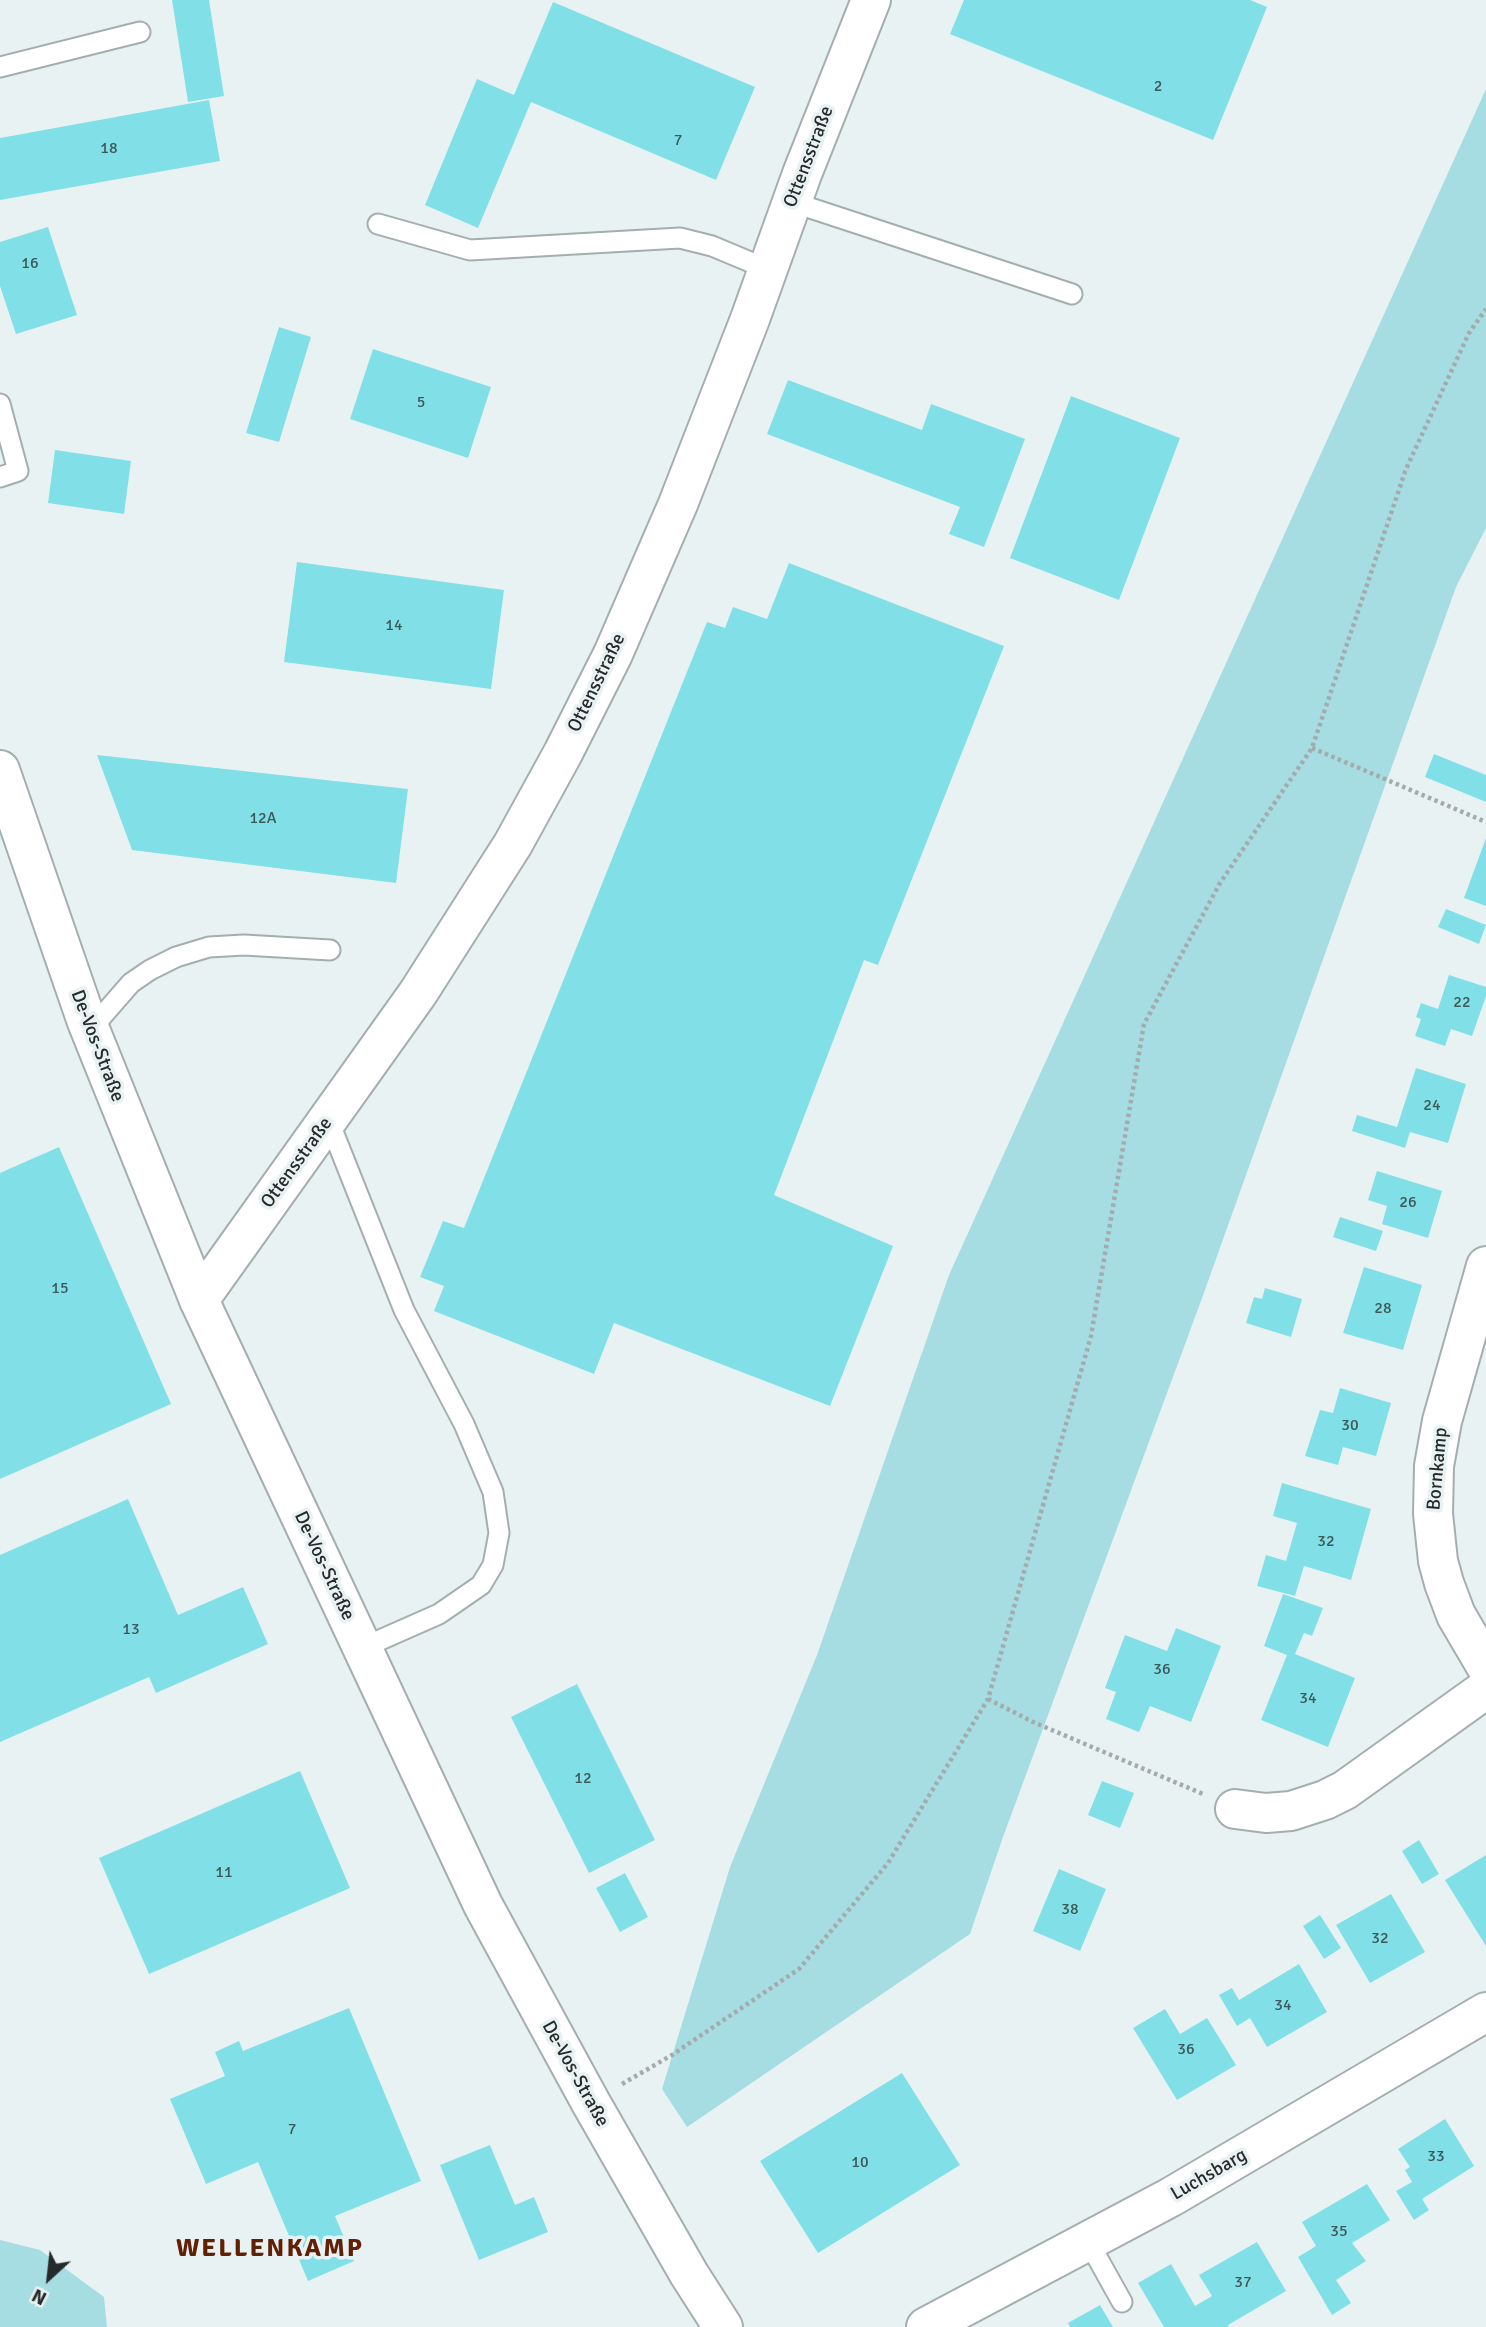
<!DOCTYPE html>
<meta charset="utf-8">
<style>
body{margin:0}
#map{position:relative;width:1486px;height:2327px;overflow:hidden;background:#e9f2f3;font-family:Signika,sans-serif}
canvas{display:block}
.north{position:absolute;left:14px;top:2243px;width:70px;height:70px;-webkit-text-stroke:5px #e9f2f3;paint-order:stroke;rotate:207deg;font-size:19px;font-weight:700;line-height:28px;text-align:center;color:#262a2a}
.north::after{content:'';display:block;margin:auto;width:24px;height:32px;background:#262a2a;clip-path:polygon(50% 0,100% 100%,50% 72%,0 100%)}
</style>
<div id="map">
<canvas width="1486" height="2327"></canvas>
<div class="north">N</div>
</div>
<script>
const context = document.querySelector('canvas').getContext('2d');
context.lineJoin = 'round';
function fillPath(path, color) {
  context.fillStyle = color;
  context.fill(path, 'evenodd');
}
function shape(rows) {
  const path = new Path2D();
  for (const r of rows) {
    path.moveTo(r[0], r[1]);
    for (let i = 2; i < r.length; i += 2) path.lineTo(r[i], r[i + 1]);
  }
  return path;
}
function strokePath(path, color, width, dash) {
  context.strokeStyle = color;
  context.lineWidth = width;
  context.lineCap = dash ? 'butt' : 'round';
  context.setLineDash(dash || []);
  context.stroke(path);
}
function write(font, color, halo, rows, align = 'center') {
  context.font = font + ' Signika,sans-serif';
  context.lineWidth = 7;
  context.setLineDash([]);
  context.textBaseline = 'middle';
  context.strokeStyle = halo;
  context.fillStyle = color;
  for (const [text, x, y, turn = 0] of rows) {
    context.save();
    context.translate(x, y);
    context.rotate((+turn || 0) * Math.PI / 180);
    context.textAlign = isNaN(turn) ? turn : align;
    if (halo) context.strokeText(text, 0, 0);
    context.fillText(text, 0, 0);
    context.restore();
  }
}
const green = shape([
 [1486,89,1486,528,1456,587,1201,1301,1003,1837,970,1934,687,2127,662,2089,730,1867,817,1655,949,1275],
 [0,2240,40,2250,104,2297,107,2327,0,2327]
]);
const building = shape([
 [172,0,209,0,224,96,188,102],
 [964,0,1250,0,1267,7,1213,140,950,34],
 [553,2,755,87,716,180,531,102,478,228,425,205,477,79,514,95],
 [209,100,220,161,0,200,0,138],
 [48,227,77,315,16,334,0,286,0,242],
 [279,327,311,337,279,442,246,433],
 [373,349,491,387,468,458,350,419],
 [788,380,922,430,931,404,1025,439,984,547,949,534,960,507,767,434],
 [1071,396,1180,438,1119,600,1010,558],
 [55,450,131,461,124,514,48,503],
 [297,562,504,590,491,689,284,662],
 [789,563,1004,646,878,965,864,960,774,1195,893,1246,830,1406,614,1323,594,1374,434,1311,444,1286,420,1277,443,1221,464,1228,707,622,725,628,733,607,767,619],
 [1434,754,1486,775,1486,802,1425,777],
 [97,755,408,789,396,883,132,850],
 [1486,838,1486,906,1464,898],
 [1446,909,1486,925,1479,944,1438,927],
 [1449,975,1486,987,1486,996,1472,1036,1451,1029,1445,1046,1415,1036,1421,1019,1416,1017,1421,1003,1438,1009],
 [1416,1068,1466,1084,1448,1143,1410,1132,1405,1148,1352,1131,1357,1115,1397,1127],
 [59,1147,171,1404,0,1479,0,1173],
 [1377,1171,1442,1191,1428,1238,1382,1224,1387,1206,1368,1200],
 [1340,1217,1383,1231,1376,1251,1333,1237],
 [1364,1267,1422,1285,1403,1350,1343,1333],
 [1265,1288,1302,1299,1291,1337,1246,1323,1254,1297,1262,1299],
 [1340,1388,1391,1403,1376,1456,1343,1447,1338,1465,1305,1456,1320,1410,1333,1413],
 [1282,1483,1371,1509,1351,1580,1304,1566,1295,1596,1257,1586,1266,1555,1286,1561,1297,1523,1273,1516],
 [128,1499,178,1615,243,1587,268,1644,156,1693,149,1677,0,1742,0,1555],
 [1283,1594,1323,1608,1312,1636,1304,1633,1295,1654,1355,1678,1328,1747,1261,1720,1287,1655,1264,1646],
 [1176,1628,1221,1646,1191,1722,1150,1706,1139,1732,1106,1719,1116,1692,1105,1688,1125,1635,1167,1651],
 [577,1684,655,1840,589,1873,511,1717],
 [300,1771,350,1888,149,1974,99,1858],
 [1102,1781,1134,1793,1120,1828,1088,1815],
 [1419,1840,1439,1874,1422,1884,1402,1851],
 [1486,1855,1486,1946,1445,1880],
 [1059,1869,1106,1889,1080,1951,1033,1931],
 [625,1873,648,1917,620,1932,596,1888],
 [1391,1894,1425,1952,1370,1983,1336,1925],
 [1320,1915,1341,1948,1324,1959,1303,1926],
 [1299,1964,1327,2012,1267,2047,1250,2018,1237,2026,1219,1995,1232,1988,1239,2000],
 [349,2008,421,2181,335,2216,354,2261,308,2281,258,2162,206,2184,170,2099,225,2076,215,2052,239,2041,243,2051],
 [1165,2009,1180,2034,1207,2018,1236,2065,1177,2100,1133,2028],
 [902,2073,960,2165,818,2253,760,2161],
 [1445,2119,1474,2166,1422,2199,1429,2210,1414,2220,1396,2191,1412,2182,1405,2170,1410,2167,1398,2149],
 [490,2145,515,2205,534,2197,548,2232,479,2260,440,2165],
 [1367,2184,1390,2220,1352,2243,1366,2261,1336,2280,1351,2303,1332,2315,1298,2257,1316,2246,1302,2222],
 [1257,2242,1286,2291,1228,2325,1229,2327,1164,2327,1138,2283,1171,2264,1195,2306,1212,2296,1199,2275],
 [1100,2305,1113,2327,1070,2327,1068,2323]
]);
const path = shape([
 [1312,748,1486,822],
 [988,1699,1033,1722,1203,1794],
 [622,2084,672,2055,799,1969,888,1863,988,1699,1091,1336,1144,1024,1220,883,1312,748,1406,469,1469,333,1486,309]
]);
const lane = shape([
 [0,67,140,32],
 [792,202,1072,294],
 [378,224,470,250,680,238,712,246,767,269],
 [0,404,18,471,0,477],
 [90,1030,131,983,150,970,176,957,209,947,244,945,330,950],
 [328,1119,404,1310,464,1424,493,1492,499,1533,493,1565,481,1585,439,1614,362,1648],
 [1088,2241,1122,2302]
]);
const street = shape([
 [1486,1266,1442,1421,1434,1466,1433,1514,1438,1561,1444,1583,1456,1615,1486,1666],
 [199,1300,418,993,513,844,563,753,613,654,678,504,750,319,802,174,871,0],
 [1235,1809,1266,1813,1291,1811,1325,1800,1345,1790,1486,1689],
 [926,2327,1171,2197,1486,2012]
]);
const secondary = shape([
 [0,770,87,1022,199,1300,483,1905,591,2103,689,2274,723,2327]
]);
const numberNames = [
 ["2",1158,87],
 ["7",678,141],
 ["18",109,149],
 ["16",30,264],
 ["5",421,403],
 ["14",394,626],
 ["12A",263,819],
 ["22",1462,1003],
 ["24",1432,1106],
 ["26",1408,1203],
 ["15",60,1289],
 ["28",1383,1309],
 ["30",1350,1426],
 ["32",1326,1542],
 ["13",131,1630],
 ["36",1162,1670],
 ["34",1308,1699],
 ["12",583,1779],
 ["11",224,1873],
 ["38",1070,1910],
 ["32",1380,1939],
 ["34",1283,2006],
 ["36",1186,2050],
 ["7",292,2130],
 ["33",1436,2157],
 ["10",860,2163],
 ["35",1339,2232],
 ["37",1243,2283]
];
const streetNames = [
 ["Ottensstraße",809,157,-69],
 ["Ottensstraße",597,683,-64],
 ["De-Vos-Straße",97,1046,69],
 ["Ottensstraße",297,1163,-54],
 ["Bornkamp",1438,1469,-85],
 ["De-Vos-Straße",324,1566,65],
 ["De-Vos-Straße",575,2074,61],
 ["Luchsbarg",1209,2175,-30]
];
const districtNames = [
 ["WELLENKAMP",270,2249]
];
fillPath(green, '#a6dde2');
fillPath(building, '#81e0e7');
strokePath(lane, '#a5aeaf', 23);
strokePath(street, '#a5aeaf', 42);
strokePath(secondary, '#a5aeaf', 42);
strokePath(path, '#a4abab', 4.5, [3.5, 3.5]);
strokePath(lane, '#fff', 19);
strokePath(street, '#fff', 38);
strokePath(secondary, '#fff', 38);
write('16px', '#3d5859', null, numberNames);
write('19px', '#262a2a', '#e9f2f3', streetNames);
context.letterSpacing = '2px';
write('bold 26px', '#602006', '#e9f2f3', districtNames);
context.letterSpacing = '0px';
</script>
